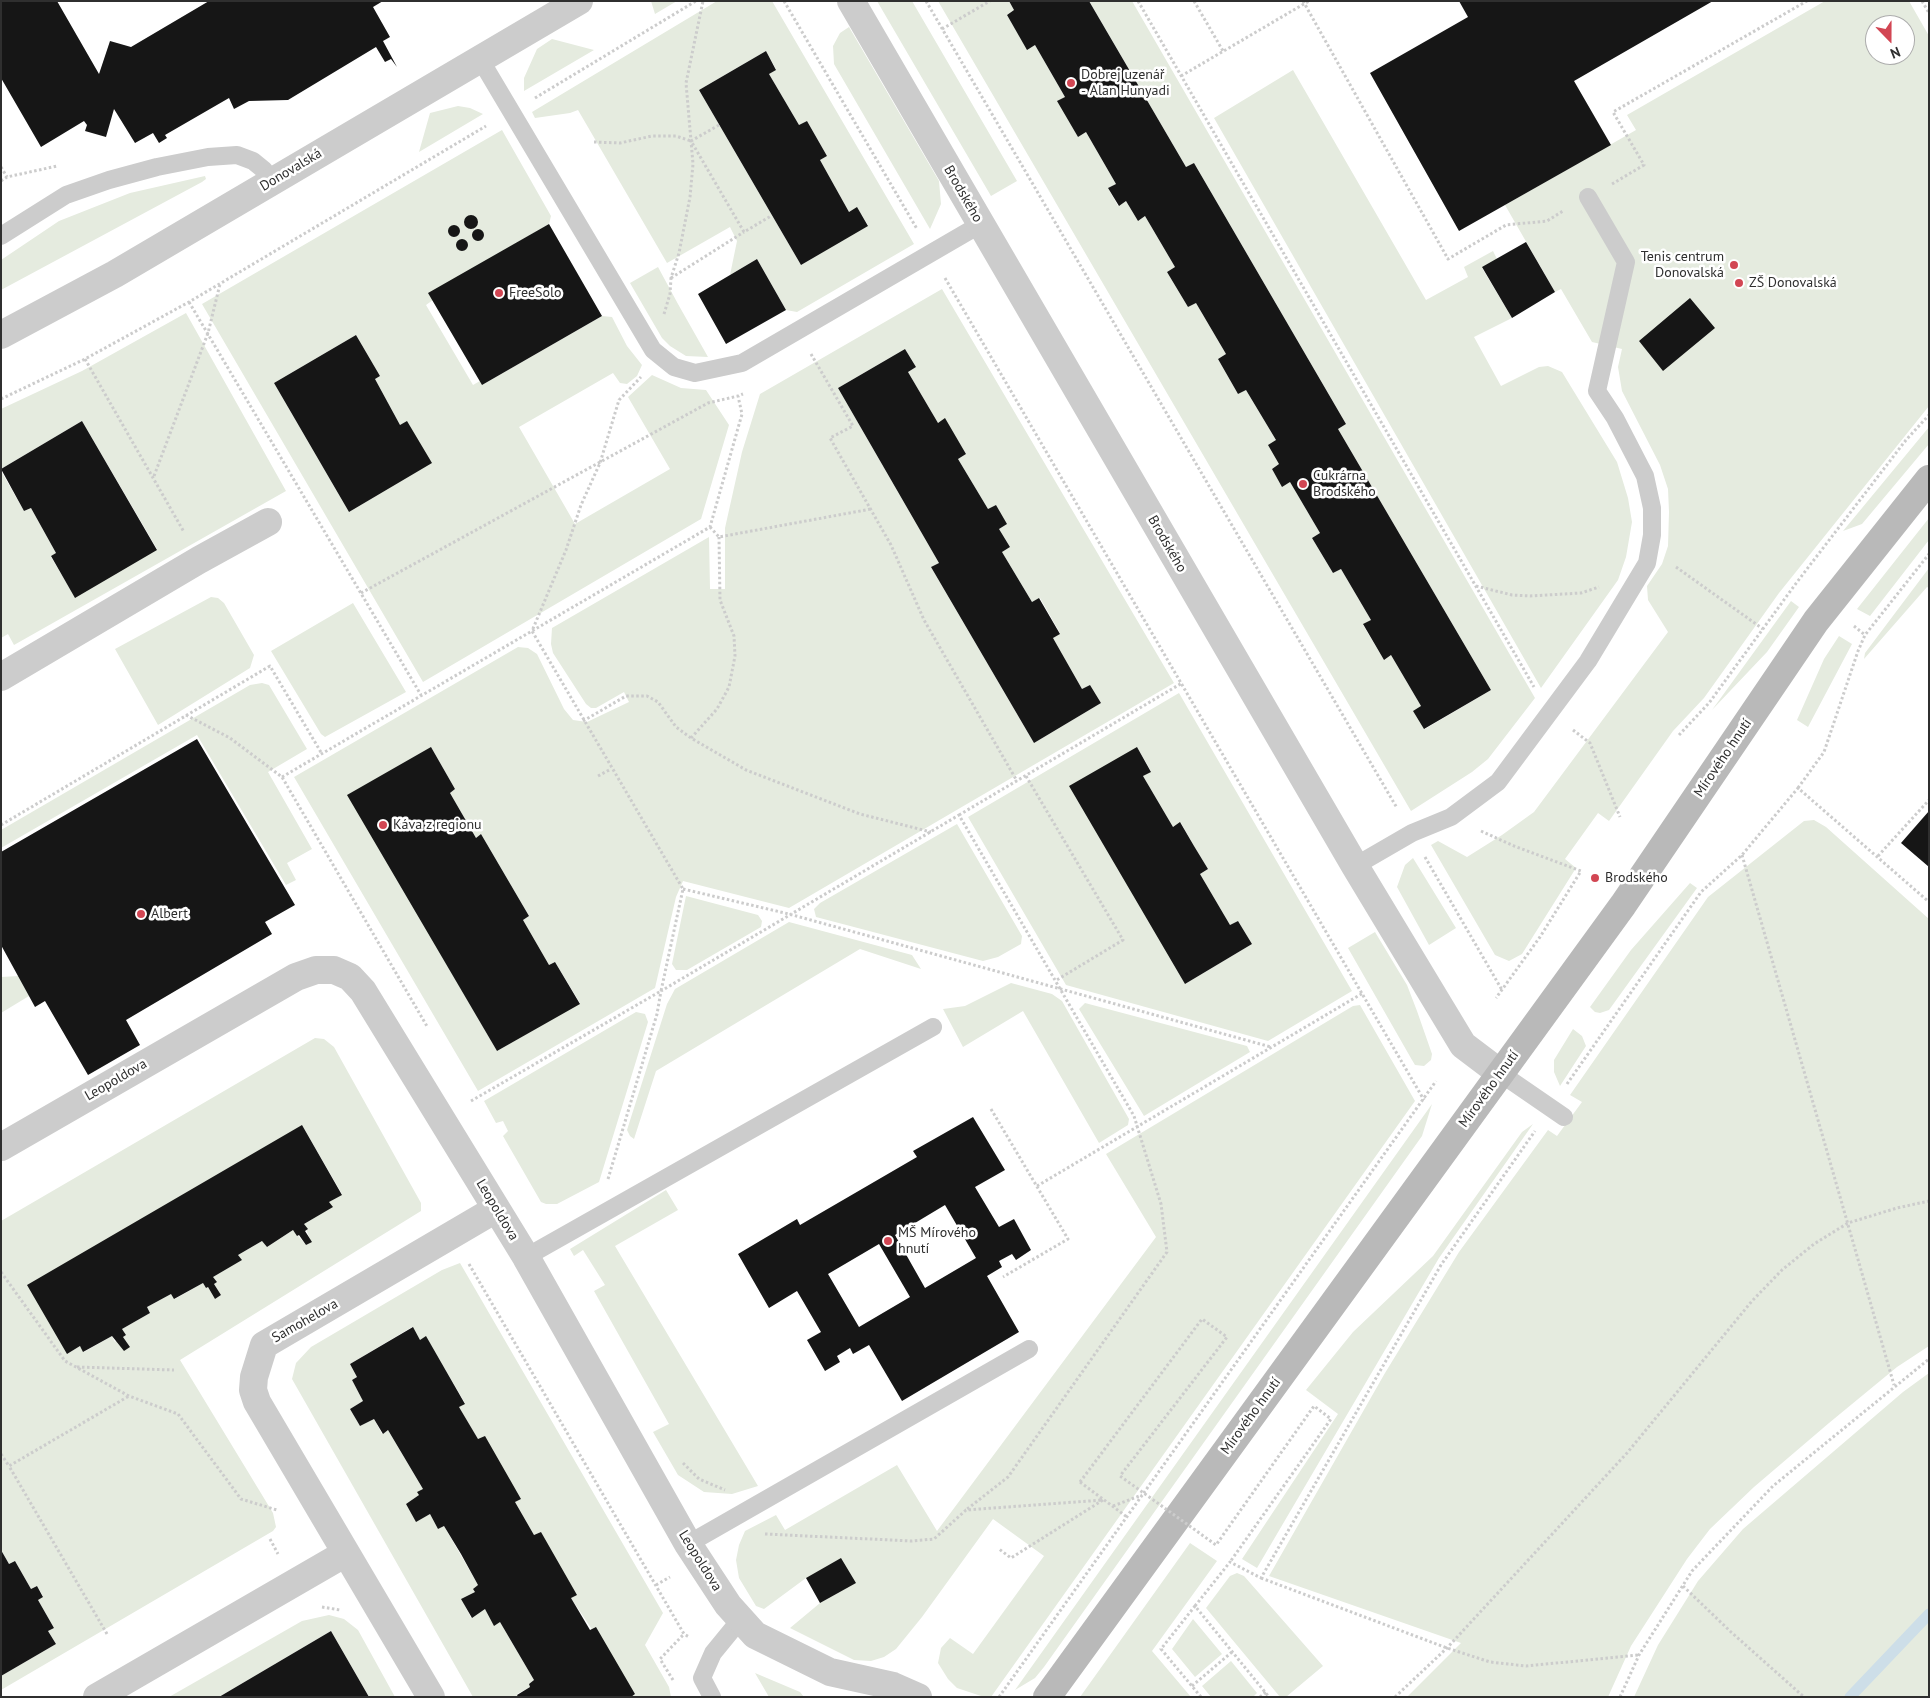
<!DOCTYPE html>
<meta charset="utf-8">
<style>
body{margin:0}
#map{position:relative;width:1930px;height:1698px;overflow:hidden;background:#fff;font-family:"PT Sans",sans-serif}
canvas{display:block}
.frame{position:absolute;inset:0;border:2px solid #2f2f2f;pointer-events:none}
.north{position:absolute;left:1865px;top:15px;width:50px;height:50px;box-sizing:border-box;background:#fff;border:1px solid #acacac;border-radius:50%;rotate:158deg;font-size:14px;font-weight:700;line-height:20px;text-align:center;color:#2f2f2f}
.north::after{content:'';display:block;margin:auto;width:18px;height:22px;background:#d24653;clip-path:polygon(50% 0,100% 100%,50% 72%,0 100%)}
</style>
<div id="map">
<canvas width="1930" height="1698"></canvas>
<div class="frame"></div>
<div class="north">N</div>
</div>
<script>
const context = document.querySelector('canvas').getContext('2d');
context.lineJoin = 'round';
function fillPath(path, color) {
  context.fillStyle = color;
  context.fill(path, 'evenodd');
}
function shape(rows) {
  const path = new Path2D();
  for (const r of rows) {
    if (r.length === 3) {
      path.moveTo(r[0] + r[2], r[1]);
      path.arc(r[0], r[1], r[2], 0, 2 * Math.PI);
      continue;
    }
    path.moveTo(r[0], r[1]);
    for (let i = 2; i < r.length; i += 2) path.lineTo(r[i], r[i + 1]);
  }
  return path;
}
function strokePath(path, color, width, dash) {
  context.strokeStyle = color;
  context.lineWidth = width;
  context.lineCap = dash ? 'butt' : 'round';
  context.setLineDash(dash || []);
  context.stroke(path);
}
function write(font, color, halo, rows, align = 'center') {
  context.font = font + ' "PT Sans",sans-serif';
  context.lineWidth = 5;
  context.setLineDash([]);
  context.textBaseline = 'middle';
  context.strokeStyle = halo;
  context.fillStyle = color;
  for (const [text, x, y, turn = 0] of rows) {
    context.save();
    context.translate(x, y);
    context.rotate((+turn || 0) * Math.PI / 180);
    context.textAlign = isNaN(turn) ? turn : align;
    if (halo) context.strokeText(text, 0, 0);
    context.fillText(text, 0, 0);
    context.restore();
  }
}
const green = shape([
 [651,1,677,1,655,14],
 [717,1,772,1,914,244,797,312,786,310,757,259,730,275,737,241,730,227,667,263,578,110,570,113,535,118,532,112],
 [766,51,776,69,769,74,799,125,807,121,827,156,820,160,849,212,857,208,868,225,801,265,699,90],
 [877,1,912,1,1017,181,991,196],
 [938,1,1009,1,1014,10,1007,15,1027,49,1035,45,1065,97,1058,101,1078,137,1086,132,1116,184,1108,188,1118,206,1126,201,1138,221,1145,216,1175,267,1167,272,1188,307,1196,303,1226,354,1218,359,1238,394,1246,390,1276,440,1279,464,1272,469,1282,486,1290,482,1320,533,1312,538,1333,573,1341,569,1371,620,1363,625,1384,660,1391,655,1421,706,1425,729,1491,690,1338,429,1346,424,1194,163,1186,167,1089,1,1132,1,1535,698,1488,759,1472,772,1411,811],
 [1825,1,1909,1,1929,36,1929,406,1779,593,1704,698,1673,731,1609,821,1598,813,1565,859,1576,868,1522,954,1509,961,1495,955,1431,845,1438,841,1467,857,1502,835,1534,812,1668,632,1648,600,1647,586,1662,564,1668,546,1669,512,1668,489,1660,465,1622,391,1618,367,1622,349,1592,342,1561,289,1555,292,1505,205,1636,130,1627,115],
 [1875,25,1905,25,1905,55,1875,55],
 [849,27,939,181,941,204,930,229,834,64,833,46,840,33],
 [552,39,594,50,524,91,524,78,537,49],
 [1293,70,1426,300,1468,277,1464,267,1493,251,1497,259,1482,268,1512,318,1474,337,1501,386,1539,367,1548,366,1562,372,1617,462,1628,498,1632,522,1626,557,1618,580,1541,688,1214,118],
 [458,106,470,108,483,114,419,152,430,113],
 [502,130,551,216,549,224,429,294,433,300,426,305,473,385,480,381,482,385,602,316,612,317,627,346,642,365,637,376,627,384,620,383,613,373,519,427,575,524,670,469,628,397,652,375,681,388,706,390,729,425,701,519,423,682,202,304],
 [356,335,380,376,375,379,400,425,407,422,431,463,349,512,274,383],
 [205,176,206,179,202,182,1,290,1,260,59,221,130,193],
 [658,267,678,304,708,357,686,356,670,346,662,338,630,283],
 [942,289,1174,683,789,908,683,881,676,897,655,988,478,1091,294,777,518,647,528,648,537,654,564,709,573,720,587,722,629,702,624,692,596,708,591,708,586,704,553,653,551,644,552,628,709,537,710,589,725,589,725,528,742,452,760,394],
 [905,349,916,367,908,372,938,423,945,419,966,454,958,459,988,509,996,505,1006,524,999,529,1010,547,1002,552,1032,602,1040,598,1060,633,1053,638,1082,689,1090,685,1101,703,1034,743,931,567,939,563,838,388],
 [431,747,455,789,450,793,476,838,481,834,529,916,523,920,549,965,555,962,580,1003,497,1051,423,923],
 [186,313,286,491,14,645,8,634,1,638,1,471,24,511,31,508,56,553,51,557,75,597,157,549,82,421,1,469,1,409,82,371],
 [1929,427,1929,444,1862,524,1843,531],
 [1929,518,1929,540,1870,616,1857,609],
 [1929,568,1929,588,1927,587,1864,659,1865,653],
 [211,597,218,598,224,603,254,655,250,668,158,725,115,649],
 [1791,601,1799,607,1767,652,1712,710],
 [353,603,406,692,325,737,321,734,271,651],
 [1839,636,1852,644,1808,727,1797,720,1824,659],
 [262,683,269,685,307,749,268,772,312,849,287,863,296,880,286,885,197,735,1,848,1,830,250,685],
 [1179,693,1352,991,1268,1041,1066,985,968,817],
 [1137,747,1151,771,1143,776,1173,827,1181,823,1194,846,1208,869,1200,874,1230,925,1238,921,1252,944,1185,984],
 [1814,820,1826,827,1929,919,1929,1346,1897,1367,1829,1423,1754,1487,1710,1529,1687,1559,1631,1646,1608,1697,1407,1697,1461,1643,1269,1576,1385,1373,1459,1252,1548,1130,1557,1136,1582,1102,1570,1095,1708,897,1804,821],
 [957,824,1022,936,1021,944,998,957,983,961,816,917,814,909,820,903],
 [1413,858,1456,928,1429,945,1397,887,1405,865],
 [1690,883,1697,888,1609,1010,1600,1013,1595,1012,1590,1007,1631,950],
 [686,896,758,915,762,921,761,927,687,970,676,970,672,964],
 [789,922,912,955,921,969,860,949,656,1071,634,1139,630,1136,627,1130,667,1004,675,989],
 [1375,932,1407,985,1417,1011,1432,1054,1431,1060,1424,1066,1415,1065,1412,1060,1348,948],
 [19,976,29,996,1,1013,1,977],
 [1011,983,1052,994,1062,1001,1129,1119,1128,1125,1099,1143,1023,1011,963,1047,943,1009,965,1006],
 [1085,1003,1247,1046,1250,1052,1144,1116,1079,1009],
 [1360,1005,1415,1101,991,1697,984,1697,957,1688,948,1679,938,1663,941,1648,950,1638,973,1654,1044,1556,993,1519,922,1617,896,1649,884,1657,871,1661,854,1660,790,1628,820,1603,855,1583,806,1578,764,1609,756,1606,739,1578,736,1560,739,1545,745,1531,776,1515,785,1530,897,1465,937,1531,1156,1237,1106,1154,1353,1006],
 [636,1012,645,1014,648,1022,599,1182,557,1204,546,1204,541,1202,503,1136,508,1131,503,1121,496,1123,484,1101],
 [1573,1029,1582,1036,1586,1046,1560,1086,1554,1072,1554,1060],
 [315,1038,324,1039,334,1047,421,1203,421,1211,180,1360,273,1513,276,1527,273,1531,1,1690,1,1676,56,1644,48,1631,54,1628,38,1600,43,1596,37,1586,31,1589,15,1561,9,1564,1,1550,1,1221],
 [302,1125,342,1194,329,1202,332,1207,304,1224,311,1242,306,1245,293,1230,267,1247,262,1241,238,1255,241,1260,213,1277,217,1282,214,1284,221,1295,215,1299,208,1287,206,1288,203,1283,175,1299,171,1294,147,1307,150,1313,122,1329,126,1335,123,1337,130,1347,117,1340,115,1342,112,1336,84,1352,80,1346,67,1354],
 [1432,1104,1422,1136,1044,1667,1035,1678,1015,1690],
 [1533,1124,1439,1258,1257,1568,1242,1559,1338,1414,1306,1390,1353,1332,1433,1256,1522,1132],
 [666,1190,678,1210,615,1246,758,1486,732,1494,704,1492,678,1475,653,1432,669,1424,594,1291,605,1285,583,1250,574,1256,570,1249],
 [460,1263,663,1613,645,1645,669,1687,671,1697,631,1697,635,1694,571,1598,541,1532,534,1535,515,1502,520,1499,478,1439,459,1407,465,1403,426,1337,420,1340,412,1327,350,1364,357,1377,352,1380,363,1401,350,1409,360,1426,374,1419,382,1434,388,1430,423,1489,419,1495,406,1504,416,1521,430,1514,438,1529,444,1526,478,1585,473,1589,475,1592,462,1599,471,1618,485,1609,500,1622,534,1680,529,1684,530,1687,517,1694,518,1697,473,1697,292,1379,296,1363,311,1347,442,1270],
 [1929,1373,1929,1697,1634,1697,1658,1645,1698,1581,1743,1529,1903,1392],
 [1190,1543,1217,1561,1152,1651,1191,1697,1080,1697],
 [1237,1573,1244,1576,1323,1666,1286,1697,1280,1697,1206,1608,1230,1576],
 [329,1615,344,1619,358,1630,395,1697,369,1697,331,1631,219,1697,169,1697,302,1621],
 [1193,1619,1222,1654,1195,1677,1172,1649],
 [1231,1661,1257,1693,1253,1697,1211,1697,1202,1686],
 [755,1673,800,1692,804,1697,769,1697]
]);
const stream = shape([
 [1850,1697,1929,1614]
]);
const building = shape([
 [1,1,57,1,99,74,110,41,131,47,209,1,383,1,373,7,390,37,383,41,397,67,391,59,385,62,376,47,288,100,249,101,234,109,229,98,165,135,167,138,159,143,153,133,135,143,114,109,106,137,85,131,87,125,84,121,41,147,1,78],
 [1009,1,1089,1,1186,167,1194,163,1346,424,1338,429,1491,690,1424,729,1413,711,1421,706,1391,655,1384,660,1363,624,1371,620,1341,569,1333,573,1312,538,1320,533,1290,482,1282,487,1272,469,1279,464,1268,445,1276,440,1246,390,1238,394,1218,359,1226,354,1196,303,1188,307,1167,272,1175,267,1145,216,1138,221,1126,201,1119,206,1108,188,1116,184,1086,132,1078,137,1057,101,1065,97,1035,45,1027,50,1007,15,1014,10],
 [1459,1,1713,1,1574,81,1611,145,1459,231,1370,73,1468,17],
 [766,51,776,70,769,74,799,125,807,121,827,156,820,160,849,212,857,207,868,226,801,265,699,90],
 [471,222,7],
 [549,224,602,316,482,385,428,293],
 [454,231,6],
 [478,235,6],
 [462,245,6],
 [1526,242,1555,292,1512,318,1482,267],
 [757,259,786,310,726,344,698,294],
 [1690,298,1715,328,1663,371,1639,341],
 [356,335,380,376,375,379,400,425,407,421,432,463,349,512,274,383],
 [905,349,916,367,908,372,938,423,945,418,966,454,958,459,988,509,996,505,1007,524,999,529,1010,547,1002,552,1032,602,1039,598,1060,634,1053,638,1082,689,1090,685,1101,703,1034,743,931,567,939,563,838,388],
 [82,421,157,550,75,598,51,556,56,553,31,508,24,511,1,469],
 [197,739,295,905,265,922,272,934,126,1020,140,1045,88,1075,45,1001,35,1007,1,945,1,852],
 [431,747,455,789,450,793,476,838,481,834,529,916,523,920,549,965,555,962,580,1004,497,1051,347,795],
 [1137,747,1151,772,1143,776,1173,827,1180,822,1194,846,1208,869,1200,874,1230,925,1238,921,1252,944,1185,984,1069,786],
 [1929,811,1929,867,1901,843],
 [973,1117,1005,1170,975,1187,999,1227,1014,1219,1031,1250,1016,1260,1012,1254,999,1261,1002,1267,987,1276,1019,1332,902,1401,869,1345,853,1354,850,1348,837,1356,840,1362,825,1371,807,1340,821,1332,797,1291,769,1308,738,1254,797,1219,800,1225,917,1157,913,1151],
 [945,1205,976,1258,925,1288,895,1235],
 [879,1244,910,1297,859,1327,828,1274],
 [302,1125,342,1195,329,1202,333,1207,304,1224,308,1229,305,1231,312,1242,306,1245,299,1235,297,1236,293,1230,267,1247,262,1241,238,1255,242,1260,213,1277,217,1282,214,1284,221,1295,215,1299,208,1287,206,1288,203,1283,174,1299,171,1294,147,1307,150,1313,122,1329,126,1335,123,1337,130,1347,124,1351,112,1336,83,1352,80,1346,67,1354,27,1285],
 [413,1327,420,1340,426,1336,465,1404,459,1407,478,1439,485,1436,521,1499,515,1502,534,1535,541,1532,577,1595,571,1598,590,1630,596,1627,635,1694,631,1697,518,1697,517,1695,530,1687,529,1684,534,1680,500,1622,494,1626,485,1609,472,1618,461,1599,475,1592,473,1589,478,1585,461,1554,444,1526,438,1529,430,1514,416,1522,406,1504,419,1495,417,1492,423,1489,388,1430,383,1434,374,1419,360,1426,350,1409,363,1401,352,1380,357,1377,350,1364],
 [1,1550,9,1564,15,1561,31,1589,37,1586,43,1597,38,1600,54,1628,48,1631,56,1644,1,1676],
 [841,1558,856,1583,820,1603,806,1578],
 [331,1631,369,1697,219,1697]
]);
const path = shape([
 [784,1,917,229],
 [926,1,1397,808],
 [1138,1,1534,687],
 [1194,1,1223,51],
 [1303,1,1448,259,1506,225,1547,221,1563,211],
 [1922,1,1929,13],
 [942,29,990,1],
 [1181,76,1309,1],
 [535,98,696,1],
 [719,125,691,141,744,232,771,216],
 [594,142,620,143,652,136,676,136,691,141],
 [1,167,7,177],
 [1,181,7,177,57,166],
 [1612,184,1644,165,1613,112,1807,1],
 [671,278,744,232],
 [945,278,1424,1100],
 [189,302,421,695],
 [664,314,670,294,671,278,679,253,690,197,693,164,686,83,703,1],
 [811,354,853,426,830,438,891,545,924,620,1017,781],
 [85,359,184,532],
 [1,399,85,359,189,302,486,126],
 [154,476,208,333,220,284],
 [710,527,719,537,871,509],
 [1676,567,1763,629],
 [1476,586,1512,595,1530,596,1581,593,1599,587],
 [361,593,708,403,738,396],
 [1854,626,1865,635],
 [186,715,230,738,282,777,428,1028],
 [583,721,626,696,647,696,658,702,676,727,691,738,746,770,860,814,931,832],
 [1573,730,1590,743,1620,817],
 [1679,735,1709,703,1797,582,1906,440,1929,415],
 [691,738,717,709,729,687,735,656,734,636,720,600,719,537],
 [598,776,611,769],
 [1026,776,1123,940,1055,981],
 [282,777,710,527,742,414,738,396,743,394],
 [1798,788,1824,752,1858,651,1865,635,1929,554],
 [959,815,1182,683],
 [1,825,270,666,322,754],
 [1481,831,1514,846,1581,871,1540,937,1496,998],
 [1742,855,1894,1385],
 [1878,856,1929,800],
 [1425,857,1502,990],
 [683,889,789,914,1271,1047],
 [1567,1084,1701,892,1742,855,1798,788,1929,902],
 [471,1101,661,991,683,889,532,631,566,550,581,505,600,463,619,400,641,377],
 [991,1109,1068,1239,1003,1277],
 [608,1179,657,1014,661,991,959,815,1134,1116,1161,1204,1167,1252,1008,1477,966,1510],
 [1037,1186,1363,993],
 [469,1264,684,1634,689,1637],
 [1,1272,65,1361,129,1396,178,1414,241,1499,277,1510],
 [77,1367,174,1370],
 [1,1454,9,1466],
 [683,1463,699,1479,725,1490],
 [1080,1482,1127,1517],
 [1113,1506,1142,1495],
 [765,1534,912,1541,934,1539,966,1510,1103,1500,1011,1558,999,1549],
 [270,1539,278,1554],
 [1261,1578,1447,1648,1490,1662,1526,1666,1639,1655],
 [656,1585,670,1577],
 [1683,1586,1731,1632,1804,1697],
 [1195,1606,1230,1562,1261,1578,1441,1265,1535,1131],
 [322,1607,340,1610],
 [107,1634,9,1466,129,1396],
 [673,1680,660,1659,684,1634],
 [1192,1686,1232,1652],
 [999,1697,1436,1081],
 [1201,1697,1161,1649,1195,1606,1269,1697],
 [1260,1697,1266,1692],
 [1395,1697,1447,1648,1627,1453,1752,1301,1782,1270,1814,1244,1848,1223,1897,1208,1929,1201],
 [1620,1697,1639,1655,1692,1571,1773,1486,1929,1359]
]);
const lane = shape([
 [480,59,653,350,674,367,695,373,742,363,981,224],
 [1,236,66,195,109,180,157,167,208,157,237,155,253,161,264,170,272,182],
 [1355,866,1412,833,1451,817,1498,782,1588,661,1647,563,1652,535,1652,508,1645,476,1615,418,1597,391,1626,262,1588,197],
 [1500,1073,1564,1117],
 [526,1257,933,1027],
 [688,1544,1029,1349],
 [712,1697,702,1678,713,1653,740,1620]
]);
const street = shape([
 [851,1,1355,866,1463,1045,1500,1073],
 [1,335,115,274,579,1],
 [1,677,199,560,268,522],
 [1,1147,296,977,316,970,334,970,350,977,363,991,526,1257,688,1544,728,1605,755,1635,830,1672,893,1686,918,1697],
 [97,1697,346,1553],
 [431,1697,257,1402,253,1390,254,1377,264,1345,496,1209]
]);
const secondary = shape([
 [1047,1697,1623,905,1816,621,1929,479]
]);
const pathBridge = shape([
 [1080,1482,1202,1319,1227,1337,1120,1476,1216,1545,1314,1406,1331,1419,1230,1562]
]);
const markers = [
 [1071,83,5,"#d24653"],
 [1734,265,5,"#d24653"],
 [1739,283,5,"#d24653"],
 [499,293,5,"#d24653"],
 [1303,484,5,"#d24653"],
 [383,825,5,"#d24653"],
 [1595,878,5,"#d24653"],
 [141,914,5,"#d24653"],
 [888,1241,5,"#d24653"]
];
const poiNames = [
 ["Dobrej uzenář",1081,75],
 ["- Alan Hunyadi",1081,91],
 ["Tenis centrum",1724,257,"right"],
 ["Donovalská",1724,273,"right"],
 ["ZŠ Donovalská",1749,283],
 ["FreeSolo",509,293],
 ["Cukrárna",1313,476],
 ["Brodského",1313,492],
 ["Káva z regionu",393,825],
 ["Brodského",1605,878],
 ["Albert",151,914],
 ["MŠ Mírového",898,1233],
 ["hnutí",898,1249]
];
const streetNames = [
 ["Donovalská",291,170,-31],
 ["Brodského",963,194,60],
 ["Brodského",1167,544,60],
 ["Mírového hnutí",1723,758,-56],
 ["Leopoldova",116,1080,-30],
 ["Mírového hnutí",1489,1089,-54],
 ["Leopoldova",497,1210,59],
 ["Samohelova",305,1321,-30],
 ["Mírového hnutí",1251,1416,-54],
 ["Leopoldova",700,1561,58]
];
fillPath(green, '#e5ebdf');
strokePath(stream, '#cddee8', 11);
fillPath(building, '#161616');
strokePath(path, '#ccc', 3, [2.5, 2.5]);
strokePath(lane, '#ccc', 18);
strokePath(street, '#ccc', 28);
strokePath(secondary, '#b9b9b9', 28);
strokePath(pathBridge, '#ccc', 3, [2.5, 2.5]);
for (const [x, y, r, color] of markers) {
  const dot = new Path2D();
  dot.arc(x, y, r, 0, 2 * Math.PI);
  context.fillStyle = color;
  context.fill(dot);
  strokePath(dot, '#fff', 2);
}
write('14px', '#2f2f2f', '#fff', poiNames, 'left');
write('14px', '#2f2f2f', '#fff', streetNames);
</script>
